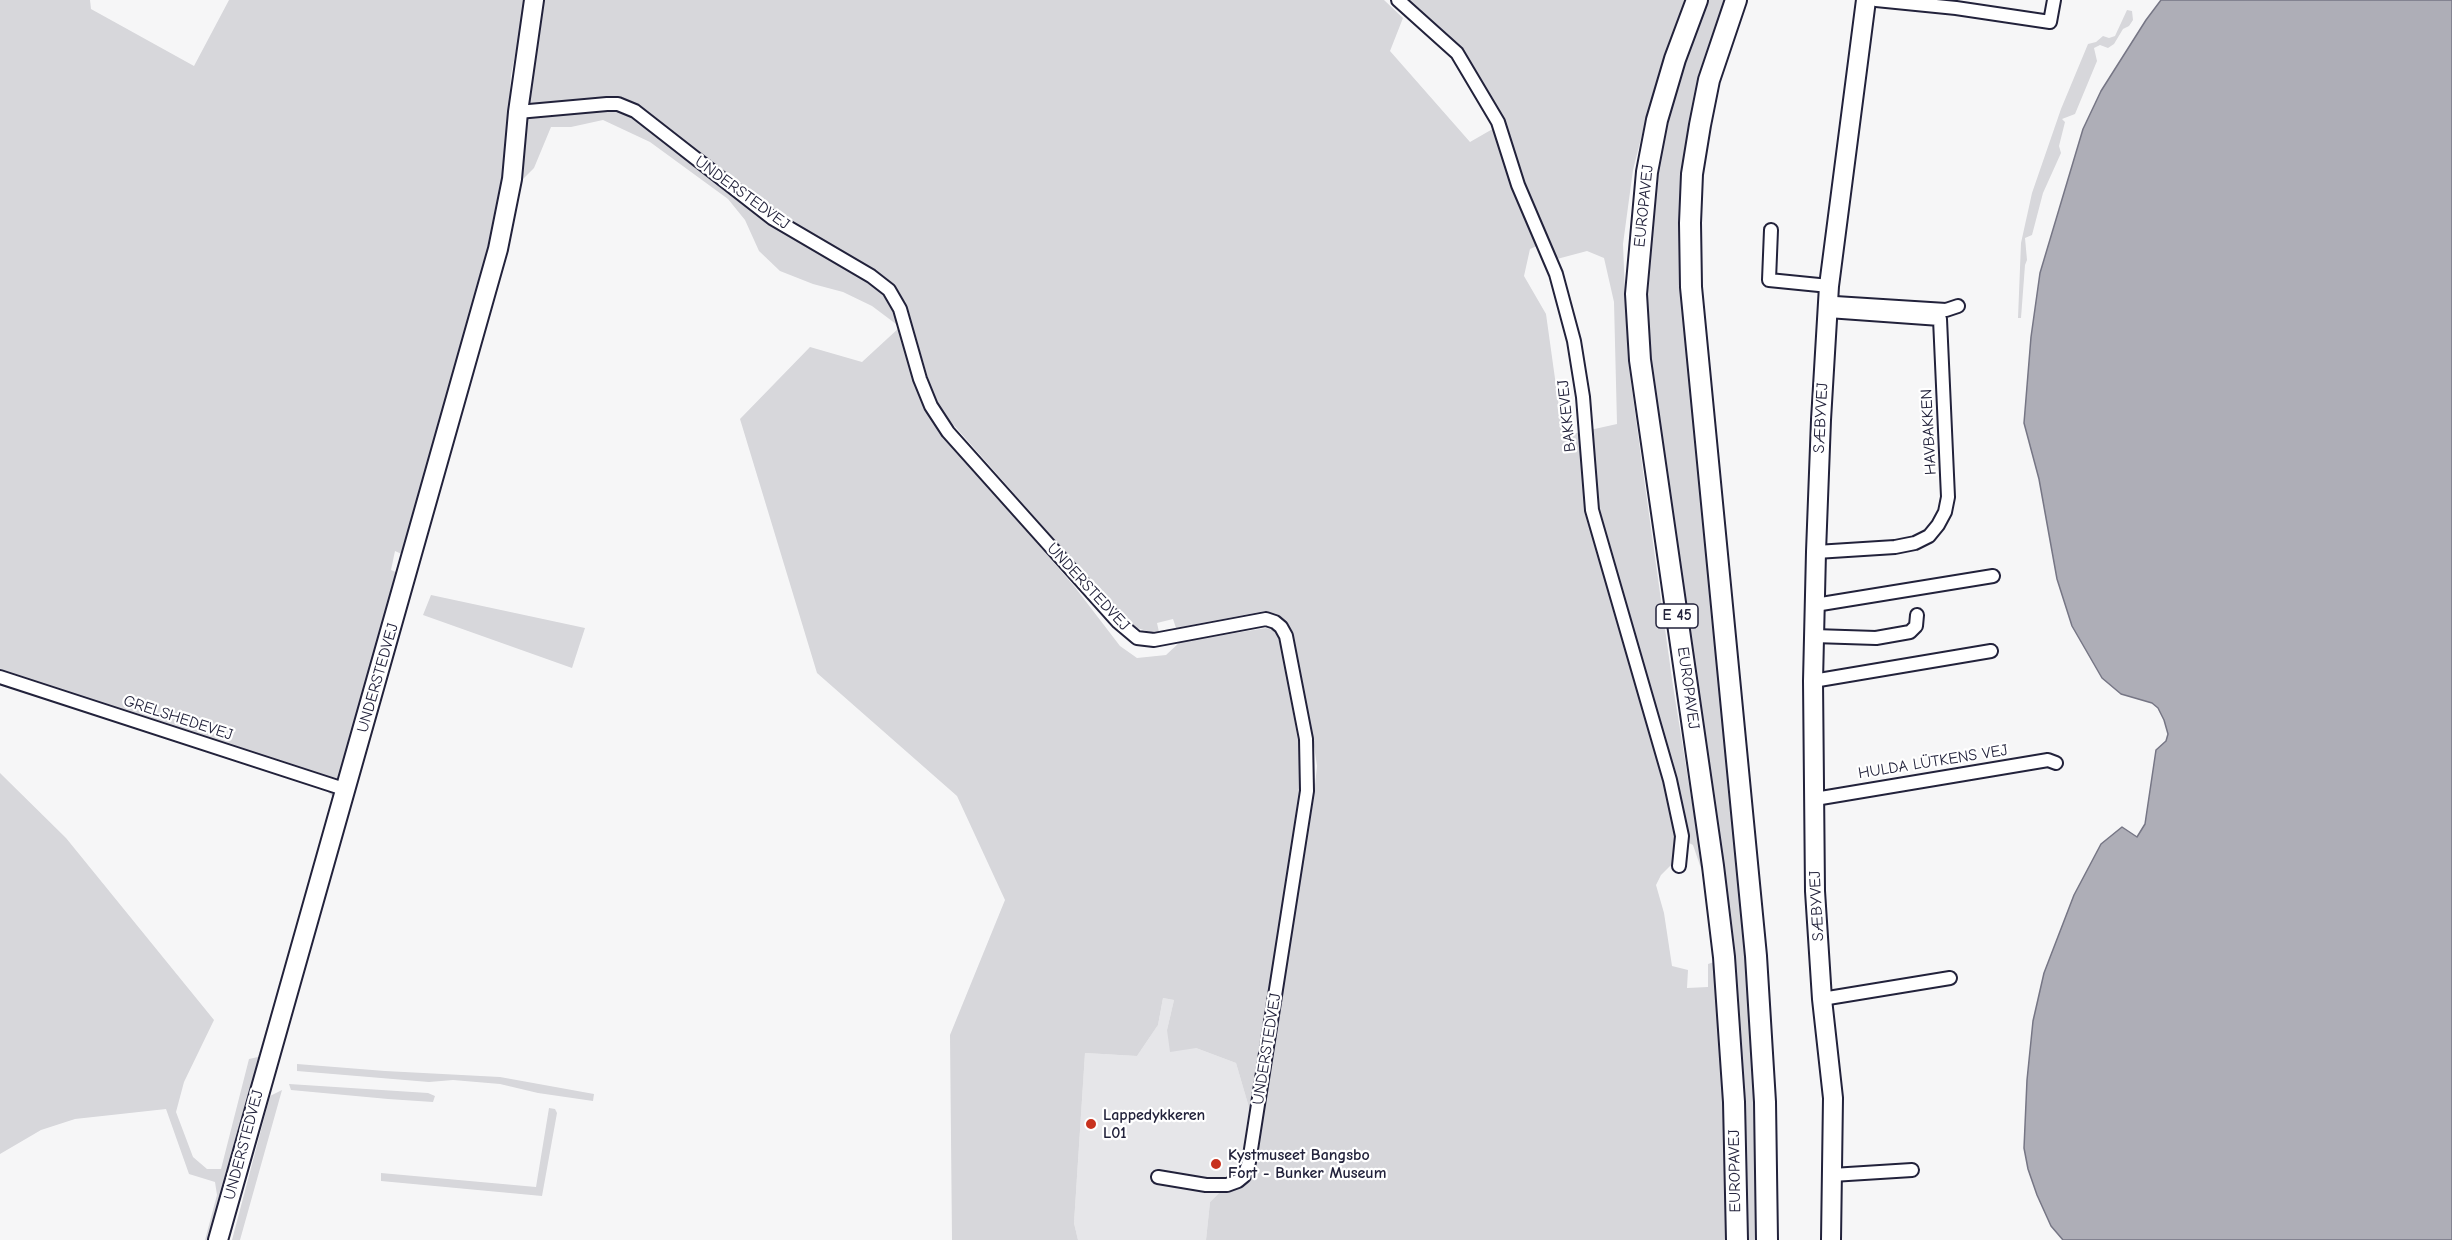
<!DOCTYPE html>
<meta charset="utf-8">
<style>
body{margin:0}
canvas{display:block;background:#f6f6f7}
</style>
<canvas width="2452" height="1240"></canvas>
<script>
const context = document.querySelector('canvas').getContext('2d');
context.lineJoin = 'round';
function fillPath(path, color) {
  context.fillStyle = color;
  context.fill(path, 'evenodd');
}
function shape(rows) {
  const path = new Path2D();
  for (const r of rows) {
    path.moveTo(r[0], r[1]);
    for (let i = 2; i < r.length; i += 2) path.lineTo(r[i], r[i + 1]);
  }
  return path;
}
function strokePath(path, color, width, dash) {
  context.strokeStyle = color;
  context.lineWidth = width;
  context.lineCap = dash ? 'butt' : 'round';
  context.setLineDash(dash || []);
  context.stroke(path);
}
function write(font, color, halo, rows, align = 'center') {
  context.font = font + ' "Comic Neue",sans-serif';
  context.lineWidth = 4.5;
  context.setLineDash([]);
  context.textBaseline = 'middle';
  context.strokeStyle = halo;
  context.fillStyle = color;
  for (const [text, x, y, turn = 0] of rows) {
    context.save();
    context.translate(x, y);
    context.rotate((+turn || 0) * Math.PI / 180);
    context.textAlign = isNaN(turn) ? turn : align;
    if (halo) context.strokeText(text, 0, 0);
    context.fillText(text, 0, 0);
    context.restore();
  }
}
const built = shape([
 [1163,998,1174,1000,1167,1030,1196,1048,1236,1063,1250,1111,1263,1114,1251,1180,1244,1186,1219,1193,1210,1202,1206,1240,1078,1240,1074,1223,1085,1053,1137,1056,1158,1025]
]);
const green = shape([
 [0,0,90,0,91,9,194,66,229,0,526,0,511,75,506,159,493,251,406,556,395,551,391,570,400,574,213,1240,205,1240,217,1195,215,1182,189,1174,166,1109,75,1119,41,1130,0,1154,0,773,66,838,214,1020,184,1082,176,1112,193,1157,207,1169,221,1169,249,1059,258,1057,334,798,327,791,0,685],
 [540,0,1384,0,1403,18,1390,51,1470,142,1503,123,1461,47,1404,0,1686,0,1670,40,1650,103,1633,170,1623,244,1625,293,1628,360,1642,464,1673,686,1704,877,1693,845,1677,837,1674,862,1661,875,1656,885,1664,913,1672,966,1688,970,1687,988,1708,987,1708,964,1714,962,1727,1100,1729,1240,1206,1240,1210,1202,1219,1193,1244,1186,1251,1180,1314,795,1317,766,1313,739,1292,637,1287,621,1277,614,1265,611,1176,628,1173,619,1157,623,1159,632,1154,633,1137,628,1122,616,936,405,908,311,900,328,905,350,915,380,943,435,1074,586,1120,646,1137,658,1166,655,1180,642,1266,628,1275,631,1280,640,1302,763,1301,791,1250,1111,1236,1063,1196,1048,1170,1052,1167,1030,1174,1000,1163,998,1158,1025,1137,1056,1085,1053,1074,1223,1078,1240,952,1240,950,1035,1005,900,957,796,817,673,740,419,810,347,862,362,900,327,872,306,843,292,813,284,780,271,759,251,745,220,728,199,650,142,603,120,571,127,551,127,534,168,521,181,517,171],
 [1539,245,1557,259,1587,251,1604,258,1614,302,1617,424,1563,436,1546,314,1524,276,1530,249],
 [1705,0,1728,0,1687,165,1758,1099,1761,1240,1745,1240,1745,1218,1652,405,1643,293,1648,221,1667,111],
 [2127,10,2132,11,2133,20,2129,26,2123,29,2114,44,2108,48,2100,45,2094,48,2097,61,2075,114,2062,119,2065,122,2059,146,2061,153,2043,193,2032,235,2025,238,2027,260,2025,265,2021,318,2018,318,2021,243,2032,193,2061,109,2088,44,2096,42,2103,36,2109,38,2115,36],
 [431,595,585,628,572,668,423,615],
 [297,1064,385,1071,500,1077,594,1094,593,1101,538,1093,500,1084,453,1080,429,1082,297,1071],
 [289,1084,428,1093,435,1096,433,1102,388,1099,291,1090],
 [282,1090,240,1240,232,1240,270,1096],
 [549,1108,555,1109,557,1113,542,1196,381,1181,381,1173,536,1187]
]);
const water = shape([
 [2161,0,2452,0,2452,1240,2063,1240,2051,1226,2037,1195,2028,1169,2024,1148,2027,1080,2033,1021,2044,973,2074,895,2101,844,2122,827,2137,837,2145,824,2156,750,2166,741,2168,734,2164,720,2158,708,2152,703,2121,694,2102,678,2072,626,2057,579,2039,479,2024,423,2031,337,2040,273,2083,129,2101,91,2146,20,2161,0]
]);
const street = shape([
 [1398,0,1457,53,1498,122,1518,185,1556,274,1574,341,1583,397,1592,510,1670,780,1682,836,1679,866],
 [1876,0,1956,8,2050,22,2054,0],
 [518,112,607,104,618,104,635,111,772,218,871,276,889,290,900,309,920,379,931,406,948,432,1118,622,1137,638,1154,640,1266,619,1275,622,1281,627,1286,636,1306,739,1307,791,1249,1162,1244,1176,1238,1181,1227,1185,1206,1185,1158,1177],
 [1771,230,1769,280,1829,286],
 [1835,303,1946,310,1958,306],
 [1816,552,1895,547,1915,543,1929,536,1938,525,1945,512,1948,497,1940,319,1828,311],
 [1815,605,1993,576],
 [1814,636,1876,638,1910,632,1916,626,1917,615],
 [0,677,347,790],
 [1813,681,1991,651],
 [1815,799,2048,760,2056,763],
 [1822,999,1950,978],
 [1832,1175,1912,1170]
]);
const secondary = shape([
 [218,1240,498,249,512,179,518,112,534,0],
 [1831,1240,1833,1098,1822,999,1815,891,1813,681,1816,552,1821,420,1829,286,1866,0]
]);
const primary = shape([
 [1697,0,1675,59,1657,120,1647,172,1636,294,1640,360,1713,866,1724,957,1734,1102,1737,1240],
 [1736,0,1709,80,1700,125,1692,174,1690,223,1691,287,1756,956,1765,1102,1767,1240]
]);
const markers = [
 [1091,1124,6,"#c8321e"],
 [1216,1164,6,"#c8321e"]
];
const shields = [
 [1677,616,42]
];
const shieldNames = [
 ["E 45",1677,616]
];
const streetNames = [
 ["UNDERSTEDVEJ",742,193,36],
 ["EUROPAVEJ",1644,206,-84],
 ["BAKKEVEJ",1567,416,-96],
 ["SÆBYVEJ",1821,418,-87],
 ["HAVBAKKEN",1929,432,-93],
 ["UNDERSTEDVEJ",1088,587,47],
 ["UNDERSTEDVEJ",378,678,-74],
 ["EUROPAVEJ",1688,688,82],
 ["GRELSHEDEVEJ",178,718,18],
 ["HULDA LÜTKENS VEJ",1933,762,-9],
 ["SÆBYVEJ",1817,906,-93],
 ["UNDERSTEDVEJ",1267,1049,-81],
 ["UNDERSTEDVEJ",244,1145,-75],
 ["EUROPAVEJ",1735,1171,-91]
];
const poiNames = [
 ["Lappedykkeren",1103,1115],
 ["L01",1103,1133],
 ["Kystmuseet Bangsbo",1228,1155],
 ["Fort - Bunker Museum",1228,1173]
];
fillPath(built, '#e6e6e9');
fillPath(green, '#d7d7db');
fillPath(water, '#aeaeb7');
strokePath(water, '#767685', 1.5);
strokePath(street, '#22223b', 16);
strokePath(secondary, '#22223b', 22);
strokePath(primary, '#22223b', 24);
strokePath(street, '#fff', 12);
strokePath(secondary, '#fff', 18);
strokePath(primary, '#fff', 20);
for (const [x, y, r, color] of markers) {
  const dot = new Path2D();
  dot.arc(x, y, r, 0, 2 * Math.PI);
  context.fillStyle = color;
  context.fill(dot);
  strokePath(dot, '#fff', 2);
}
for (const [x, y, w] of shields) {
  const box = new Path2D();
  box.roundRect(x - w / 2, y - 12, w, 24, 4.5);
  context.fillStyle = '#fff';
  context.fill(box);
  strokePath(box, '#22223b', 1.5);
}
write('bold 15px', '#22223b', null, shieldNames);
write('16px', '#22223b', '#fff', streetNames);
write('bold 16px', '#22223b', '#fff', poiNames, 'left');
</script>
